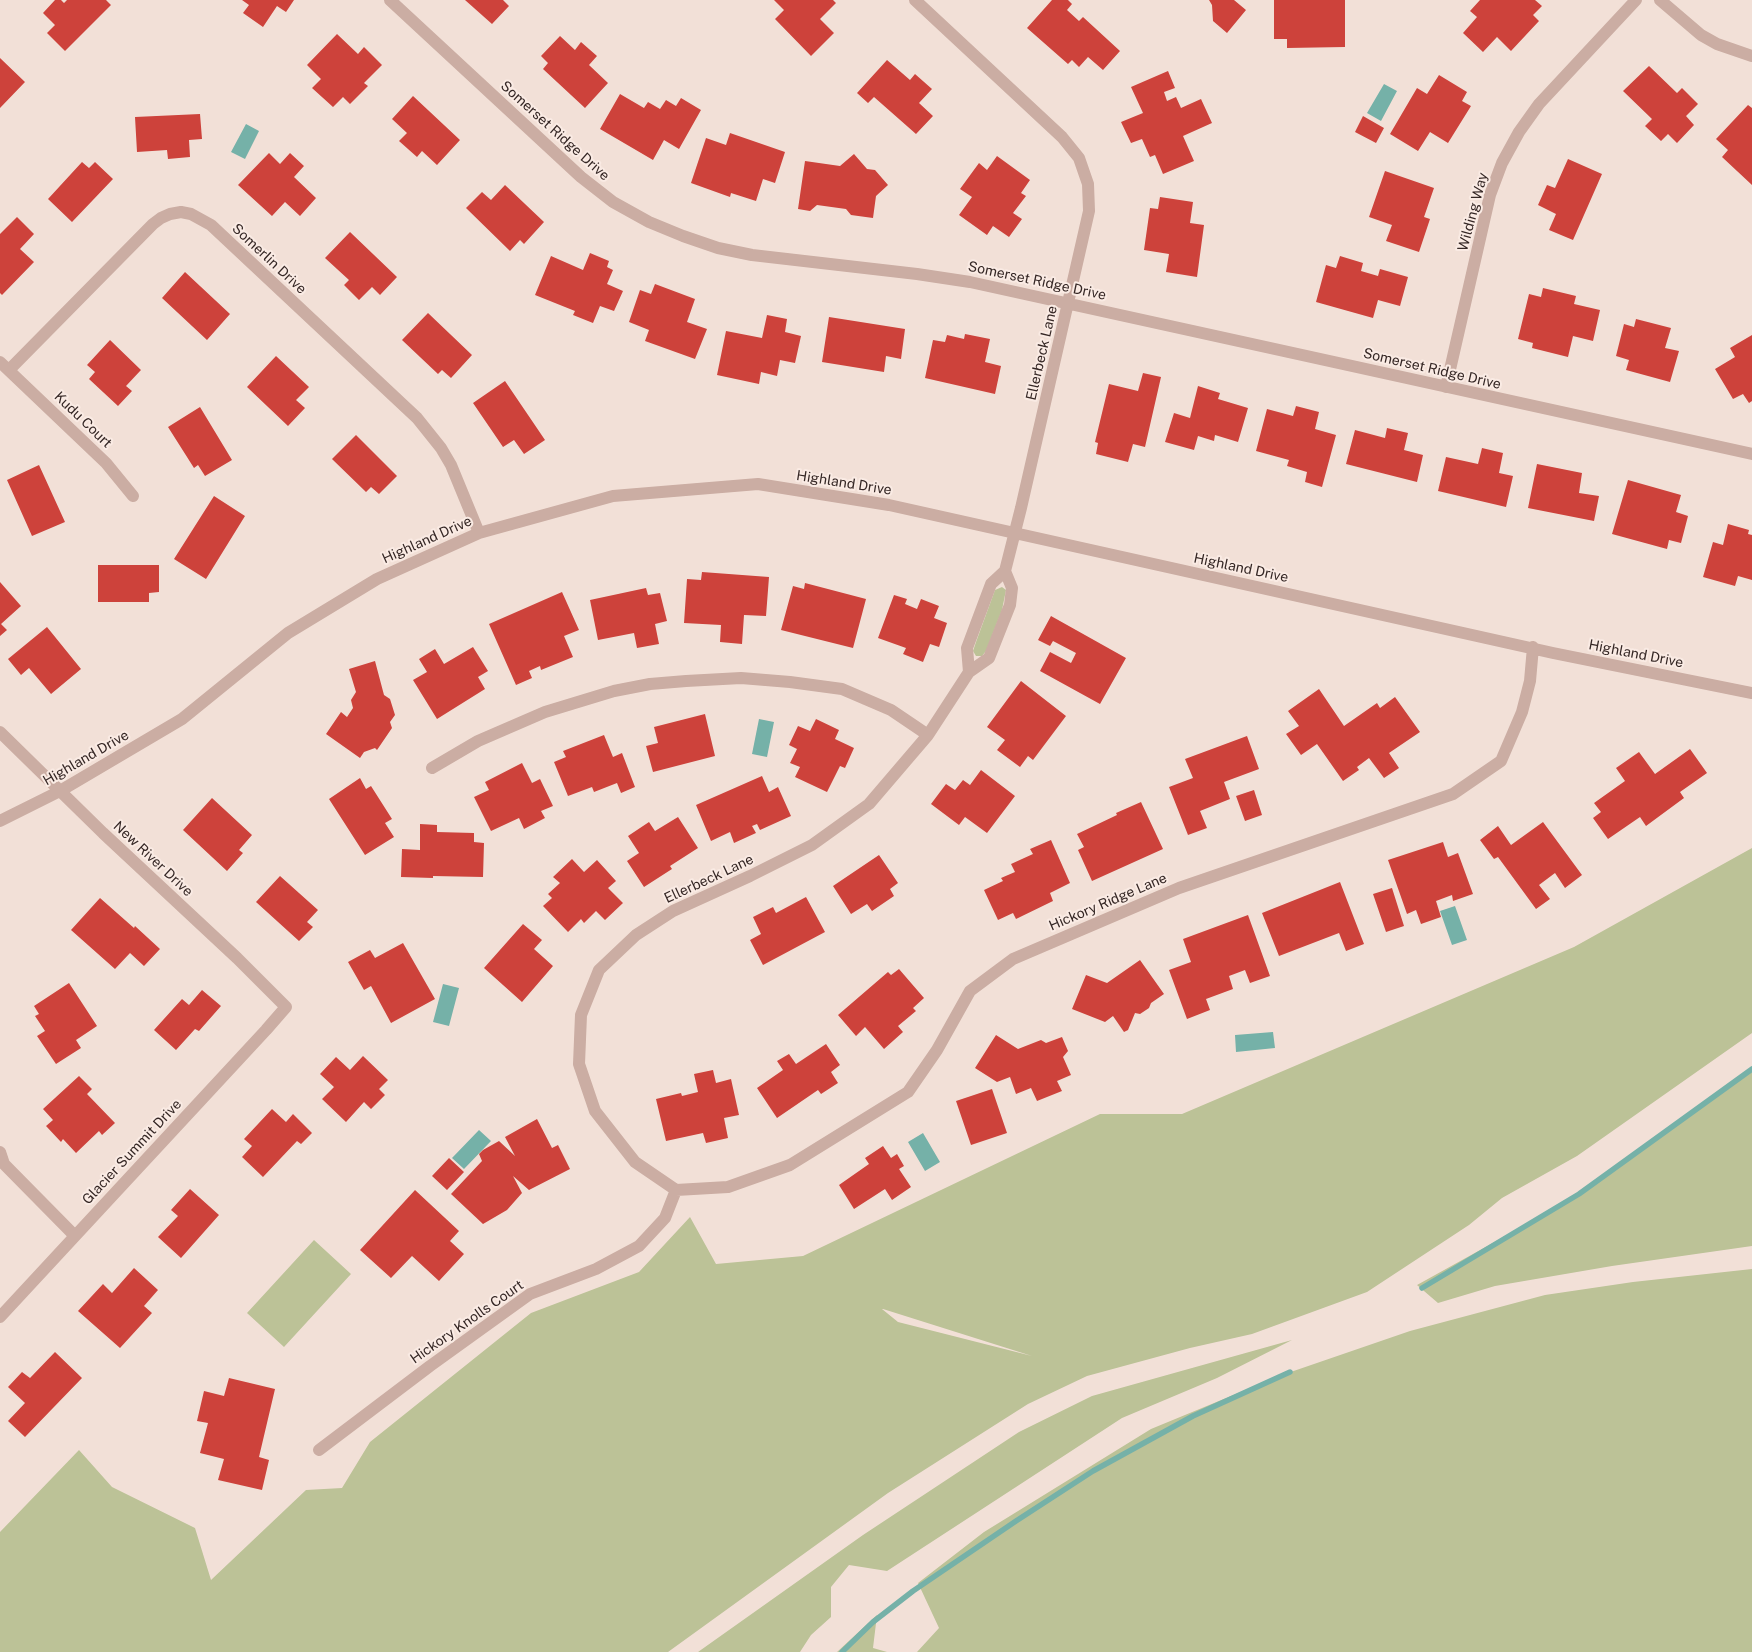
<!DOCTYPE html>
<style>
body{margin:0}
canvas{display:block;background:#f2e0d7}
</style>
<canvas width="1752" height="1652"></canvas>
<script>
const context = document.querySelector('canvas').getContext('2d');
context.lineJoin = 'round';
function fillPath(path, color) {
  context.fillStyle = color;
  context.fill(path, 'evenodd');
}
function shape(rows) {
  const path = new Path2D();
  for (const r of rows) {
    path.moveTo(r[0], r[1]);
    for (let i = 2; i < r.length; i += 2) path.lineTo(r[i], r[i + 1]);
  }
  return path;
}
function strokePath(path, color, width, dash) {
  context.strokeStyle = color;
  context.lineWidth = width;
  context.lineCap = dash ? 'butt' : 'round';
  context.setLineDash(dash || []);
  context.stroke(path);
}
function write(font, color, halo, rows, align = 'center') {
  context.font = font + ' "Public Sans",sans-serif';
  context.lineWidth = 4;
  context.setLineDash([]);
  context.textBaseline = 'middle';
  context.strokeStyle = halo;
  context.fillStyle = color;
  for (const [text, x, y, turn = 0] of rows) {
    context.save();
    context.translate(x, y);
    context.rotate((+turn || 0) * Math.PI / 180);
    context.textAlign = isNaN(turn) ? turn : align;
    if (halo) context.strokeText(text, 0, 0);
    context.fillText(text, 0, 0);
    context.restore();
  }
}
const green = shape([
 [1002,587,1006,590,1002,610,986,651,982,656,976,656,973,651,976,642,995,590],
 [1752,848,1752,1033,1577,1156,1502,1198,1469,1225,1367,1292,1252,1334,1190,1348,1087,1376,1028,1404,888,1493,668,1652,0,1652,0,1532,79,1450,112,1487,195,1528,211,1580,306,1490,342,1488,370,1442,531,1313,639,1272,690,1217,716,1264,803,1256,1100,1114,1182,1114,1574,947],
 [882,1309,883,1309,1032,1356,898,1322],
 [1752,1071,1752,1246,1612,1266,1495,1286,1438,1303,1417,1285,1574,1198],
 [314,1240,351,1274,284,1347,247,1313],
 [1752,1269,1752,1652,917,1652,939,1628,918,1583,984,1532,1151,1429,1282,1375,1410,1331,1545,1295,1633,1282],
 [1292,1340,1217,1378,1122,1418,887,1571,849,1565,831,1587,831,1617,811,1635,800,1652,698,1652,863,1535,1019,1432,1092,1396],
 [877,1615,873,1648,887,1652,837,1652]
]);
const water = shape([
 [1384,84,1397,91,1381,121,1367,113],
 [246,124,259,131,245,159,231,152],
 [759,719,774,722,767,757,752,754],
 [1455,906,1467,940,1452,945,1440,911],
 [443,984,459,988,449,1026,433,1022],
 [1273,1032,1275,1048,1236,1052,1235,1035],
 [479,1130,491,1141,464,1169,452,1158],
 [923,1133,940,1162,925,1171,908,1142]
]);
const stream = shape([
 [1422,1288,1579,1194,1752,1069],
 [842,1652,873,1622,913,1591,1016,1521,1093,1471,1193,1416,1290,1372]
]);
const building = shape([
 [55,0,61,0,64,3,67,0,106,0,111,5,65,51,47,33,55,25,43,13],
 [242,0,294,0,286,12,277,6,263,27,243,13,249,5],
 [465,0,503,0,509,6,492,24],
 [774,0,833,0,836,3,820,19,834,33,811,56,775,19,784,10],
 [1052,0,1068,0,1072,4,1067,10,1079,21,1083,17,1120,51,1103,70,1088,57,1079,67,1072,60,1068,64,1027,28],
 [1209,0,1234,0,1246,10,1227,33,1213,21,1212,5],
 [1274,0,1345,0,1345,47,1287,48,1287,39,1274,39],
 [1480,0,1535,0,1542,6,1533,15,1539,21,1511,51,1497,37,1483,52,1463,33,1477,17,1470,11],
 [337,34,358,54,364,47,382,65,364,83,368,86,350,104,343,97,333,107,312,88,321,79,307,65],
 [560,36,575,50,581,42,597,56,589,65,608,83,585,108,543,69,548,63,541,56],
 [0,58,25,82,0,108],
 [887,60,910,80,915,74,932,89,919,103,933,116,916,134,874,97,868,103,857,93],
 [1649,66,1677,93,1682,88,1698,104,1686,116,1694,125,1677,143,1668,134,1661,141,1645,126,1652,119,1623,91],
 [1168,71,1175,88,1164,92,1167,101,1176,97,1181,108,1201,99,1212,123,1183,136,1194,161,1163,174,1155,155,1150,157,1142,139,1131,143,1121,122,1143,113,1131,87],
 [1439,75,1467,92,1462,101,1471,106,1448,143,1430,132,1418,151,1390,134,1417,88,1427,94],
 [620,94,644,108,648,102,660,109,666,100,676,106,681,98,701,110,679,149,664,140,653,160,600,129],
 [413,96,460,140,437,165,422,151,417,157,399,141,407,133,392,119],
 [1748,105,1752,108,1752,185,1722,157,1728,150,1716,139],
 [200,114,202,139,189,140,190,157,168,159,167,150,137,152,135,117],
 [1363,116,1384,128,1376,143,1355,132],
 [730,133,785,152,775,183,763,179,756,201,731,193,730,197,691,183,706,138,726,145],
 [269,153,280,164,290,153,304,166,294,177,316,198,300,216,285,202,272,216,238,185],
 [854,154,867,169,875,170,888,185,876,196,873,218,851,215,846,209,817,205,810,211,798,209,805,161,840,166],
 [997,156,1030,180,1021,193,1026,196,1013,213,1022,219,1009,237,993,226,987,235,959,215,972,197,960,189,979,163,987,170],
 [1568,159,1602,174,1573,240,1549,230,1556,214,1538,205,1547,185,1555,188],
 [82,162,89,168,95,162,113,179,72,222,48,199],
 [1385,171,1434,188,1424,217,1430,219,1419,252,1386,241,1392,225,1369,217],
 [505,185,544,222,524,244,520,240,510,251,466,208,482,192,491,200],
 [1160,197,1193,202,1190,223,1204,225,1197,277,1166,272,1169,254,1144,250,1150,208,1158,209],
 [17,217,34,234,20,249,34,262,2,295,0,293,0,234],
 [350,232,397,277,380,295,372,287,359,300,344,285,349,280,325,258],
 [590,253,609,261,607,267,613,270,607,284,623,291,614,311,600,306,593,323,573,315,575,311,535,295,551,256,583,270],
 [1340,256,1363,263,1361,271,1378,276,1380,269,1408,277,1400,306,1378,300,1373,318,1316,302,1326,265,1336,268],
 [185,272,230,314,207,340,162,298],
 [655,284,695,299,687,322,707,329,695,359,645,341,649,330,629,322,640,290,651,294],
 [1543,288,1576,296,1574,304,1600,310,1593,341,1573,336,1568,357,1532,348,1533,343,1518,339,1529,294,1541,297],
 [428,313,472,355,451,378,442,370,438,374,402,340],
 [767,315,787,319,785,332,801,336,795,363,780,360,777,376,761,372,759,384,717,375,726,331,762,338],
 [829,317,905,329,901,359,886,356,884,372,822,362],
 [1636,319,1671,328,1665,348,1679,351,1670,382,1626,370,1629,360,1616,356,1624,324,1634,327],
 [965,334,990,339,985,362,1001,366,995,394,925,378,933,340,945,342,947,335,964,339],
 [1752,335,1752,401,1749,403,1743,394,1733,399,1715,369,1735,357,1730,348],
 [110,340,141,370,126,386,132,391,118,406,89,379,95,372,87,365],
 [276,356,309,387,296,400,305,408,288,426,247,387],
 [1143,373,1161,377,1145,447,1133,444,1128,462,1096,454,1098,443,1095,442,1109,384,1138,391],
 [505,381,545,440,524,454,514,440,503,447,473,403],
 [1198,386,1220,393,1218,399,1248,408,1238,442,1215,435,1214,441,1198,436,1194,450,1165,442,1174,413,1190,418],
 [1296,406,1319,412,1315,429,1336,435,1322,487,1305,482,1307,472,1287,466,1289,460,1256,451,1267,409,1293,416],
 [200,407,232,460,205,476,198,465,194,468,168,427],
 [1387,428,1408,433,1404,450,1423,455,1417,482,1346,464,1355,430,1385,438],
 [356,435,397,476,379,494,371,487,366,492,332,459],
 [1482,448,1503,453,1499,473,1513,476,1506,507,1438,491,1446,457,1478,464],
 [1537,464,1582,473,1579,493,1599,496,1594,521,1528,508],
 [39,465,65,522,32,536,7,480],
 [1628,480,1681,495,1676,512,1688,516,1681,543,1669,540,1667,549,1612,534],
 [214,496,245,516,206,579,174,559],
 [1728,524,1749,530,1748,534,1752,535,1752,580,1738,576,1735,586,1703,577,1713,542,1723,545],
 [98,565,159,565,159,592,149,593,149,602,98,602],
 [702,572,769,577,766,616,744,615,742,644,720,642,721,625,684,623,687,579,701,580],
 [0,582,21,606,1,624,7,630,0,636],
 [805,583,866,599,853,648,781,630,793,586,804,589],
 [646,588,648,595,660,593,667,621,655,624,659,644,637,648,634,633,598,640,590,600],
 [562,592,579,630,564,636,573,657,541,670,540,666,529,671,532,678,516,685,489,624],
 [894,595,907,599,905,604,917,609,921,599,939,606,934,618,947,623,939,647,930,644,923,662,903,654,906,648,878,638],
 [1051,616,1126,658,1100,704,1040,671,1050,652,1071,663,1076,653,1053,641,1050,646,1038,640],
 [47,627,81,669,51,694,29,668,21,675,8,659],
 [473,647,488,671,478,677,485,689,437,719,413,680,427,672,419,659,435,649,444,664],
 [375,661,384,695,390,699,395,715,390,722,392,728,377,750,375,748,364,752,360,758,326,734,341,712,347,717,353,708,351,700,356,692,349,669],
 [1021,681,1066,716,1033,760,1028,756,1020,767,997,750,1005,740,987,727],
 [1319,689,1344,726,1377,703,1380,708,1395,697,1420,732,1389,753,1399,768,1384,778,1369,758,1357,767,1359,770,1343,781,1317,744,1301,755,1286,734,1299,726,1288,711],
 [705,714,715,756,653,772,646,746,658,743,654,727],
 [816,719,839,730,835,739,854,748,845,768,840,766,827,792,795,777,800,767,790,763,797,749,789,745,798,726,810,731],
 [604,735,613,757,622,753,635,787,621,793,617,783,594,792,592,787,568,796,554,762,566,757,563,751],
 [1247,736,1259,769,1224,782,1230,799,1200,811,1207,828,1188,835,1169,787,1193,778,1185,759],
 [1690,749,1707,773,1680,792,1684,798,1646,826,1640,817,1608,839,1593,818,1601,812,1594,803,1625,781,1616,768,1639,752,1655,774],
 [522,763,532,783,540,779,553,806,541,811,545,818,524,829,519,818,491,831,474,797,489,790,485,782],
 [981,770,1015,796,987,833,965,817,959,825,931,804,946,784,955,790,963,780,970,785],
 [762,776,769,792,778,787,791,816,760,830,757,824,752,826,756,833,734,843,730,832,711,841,696,805],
 [360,778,366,789,371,786,392,819,385,823,394,837,365,855,329,799],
 [1254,790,1262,815,1245,821,1236,796],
 [212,798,252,835,239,850,243,853,227,871,183,830],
 [1141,802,1163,849,1092,881,1078,850,1084,847,1077,834,1117,815,1116,813],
 [678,817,698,848,670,866,672,869,644,887,627,861,639,853,628,836,649,822,655,831],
 [1543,822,1582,875,1565,888,1555,873,1539,885,1550,899,1536,909,1498,857,1494,859,1480,840,1498,826,1511,845],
 [420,824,437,825,437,832,474,833,474,842,484,843,483,877,433,876,433,878,401,877,402,849,420,850],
 [1051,840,1070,883,1050,893,1053,901,1016,919,1013,913,998,920,984,890,1003,881,1001,878,1015,872,1011,864,1033,854,1030,849],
 [1443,842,1448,857,1458,853,1473,894,1453,901,1452,895,1436,901,1441,917,1421,924,1416,910,1407,914,1388,860],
 [879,855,898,883,890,889,894,896,872,911,867,904,851,914,833,886],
 [572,859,584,872,597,860,616,881,608,888,623,903,605,920,596,911,584,923,581,919,568,932,543,906,552,898,548,894,560,883,553,877],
 [280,876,318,910,307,922,313,927,299,941,256,902],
 [1340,882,1364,944,1346,951,1339,933,1279,956,1262,913],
 [1392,888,1404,926,1386,932,1373,894],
 [806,897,825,932,763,965,750,940,761,934,753,917,773,907,776,913],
 [100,898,134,928,135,926,160,949,144,966,130,953,115,969,71,930],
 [1248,915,1270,976,1250,983,1245,970,1229,976,1233,989,1206,999,1210,1010,1187,1019,1169,970,1191,962,1183,939],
 [523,924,542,940,534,949,553,966,522,1002,484,968],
 [403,943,435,999,391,1023,371,986,364,990,348,962,370,950,375,958],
 [1140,960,1164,994,1151,1003,1149,1008,1140,1014,1135,1013,1128,1030,1124,1032,1113,1016,1105,1022,1072,1009,1086,975,1107,983],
 [899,969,924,998,913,1008,916,1011,898,1026,903,1032,884,1049,865,1027,856,1036,838,1015,888,972,891,975],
 [69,983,97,1026,76,1040,81,1048,56,1064,37,1036,45,1031,35,1016,39,1014,34,1006],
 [202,990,221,1006,199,1031,195,1029,176,1050,154,1030,182,999,189,1005],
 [996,1035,1018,1049,1041,1040,1046,1043,1062,1037,1068,1051,1063,1057,1071,1075,1057,1081,1062,1091,1037,1101,1031,1088,1016,1094,1010,1077,997,1082,975,1068],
 [826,1044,840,1065,831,1072,838,1083,821,1094,818,1090,777,1118,757,1088,783,1070,777,1061,789,1054,796,1064],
 [363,1056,388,1080,379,1089,385,1095,371,1109,364,1102,346,1122,322,1099,334,1087,320,1074,336,1057,350,1070],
 [713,1070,716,1083,731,1079,739,1115,724,1118,728,1138,706,1143,703,1133,666,1141,656,1099,681,1093,682,1096,698,1092,694,1074],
 [79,1076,92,1089,87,1094,115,1123,102,1135,99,1131,76,1153,63,1139,61,1142,46,1126,53,1120,43,1109],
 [992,1089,1007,1133,971,1145,956,1101],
 [272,1109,286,1122,293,1114,312,1133,301,1144,297,1141,263,1177,242,1157,252,1146,244,1139],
 [537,1119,552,1148,558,1145,570,1169,529,1190,513,1176,522,1193,507,1210,483,1224,451,1194,482,1161,479,1154,483,1150,499,1141,515,1156,505,1137],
 [883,1146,891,1158,897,1154,904,1166,899,1169,911,1187,892,1200,885,1189,854,1209,839,1185,869,1164,865,1158],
 [449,1158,464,1172,447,1190,432,1176],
 [190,1189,219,1215,181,1258,158,1237,178,1216,171,1210],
 [415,1190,459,1231,450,1241,464,1254,439,1281,412,1256,391,1278,360,1250],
 [134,1268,158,1290,144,1306,152,1313,120,1348,78,1311,103,1284,112,1293],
 [55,1352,82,1378,25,1437,8,1421,25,1403,8,1387,22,1372,30,1378],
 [229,1378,275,1389,259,1457,269,1460,262,1490,218,1480,224,1459,200,1453,208,1423,197,1421,204,1391,224,1396]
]);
const minor = shape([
 [390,0,581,177,613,202,649,222,683,236,718,248,752,255,917,274,970,282,1752,454],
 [915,0,1062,137,1079,158,1088,184,1089,211,1021,508,1005,571,991,584,967,648,969,672],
 [1660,0,1701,35,1717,44,1752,56],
 [0,362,106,463,133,496],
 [9,370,153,224,161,218,170,214,181,212,191,214,211,225,417,418,441,448,451,465,479,533],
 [1446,387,1490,195,1502,163,1519,132,1539,104,1636,0],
 [0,732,103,833,237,958,286,1007,266,1030,0,1317],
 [432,768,478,741,545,712,614,691,650,684,686,681,741,678,790,682,842,689,891,710,928,735],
 [0,821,60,791,182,719,288,633,377,579,479,533,613,496,758,484,889,505,1553,653,1752,693],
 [0,1152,4,1164,75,1236],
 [676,1190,728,1187,790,1165,908,1092,937,1050,970,991,1013,959,1179,888,1453,794,1501,761,1522,712,1530,681,1533,647],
 [676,1190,635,1162,595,1111,579,1064,581,1015,599,970,636,935,673,911,750,876,812,845,869,804,928,735,969,672,989,658,1010,605,1012,588,1005,571],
 [319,1450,430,1366,530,1294,596,1269,639,1246,665,1218,676,1190]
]);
const streetNames = [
 ["Somerset Ridge Drive",555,131,42],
 ["Wilding Way",1473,212,-75],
 ["Somerlin Drive",269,259,43],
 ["Somerset Ridge Drive",1037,281,12],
 ["Ellerbeck Lane",1042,353,-77],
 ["Somerset Ridge Drive",1432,369,13],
 ["Kudu Court",83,420,44],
 ["Highland Drive",844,483,9],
 ["Highland Drive",427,540,-24],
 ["Highland Drive",1241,568,12],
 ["Highland Drive",1636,654,11],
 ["Highland Drive",86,758,-30],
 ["New River Drive",153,859,43],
 ["Ellerbeck Lane",709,879,-25],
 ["Hickory Ridge Lane",1108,902,-23],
 ["Glacier Summit Drive",132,1152,-47],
 ["Hickory Knolls Court",467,1322,-35]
];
fillPath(green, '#bcc297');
fillPath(water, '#75b1a8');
strokePath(stream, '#75b1a8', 5.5);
fillPath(building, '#cd423b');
strokePath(minor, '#cbada3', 12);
write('14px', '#352725', '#faebe4', streetNames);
</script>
